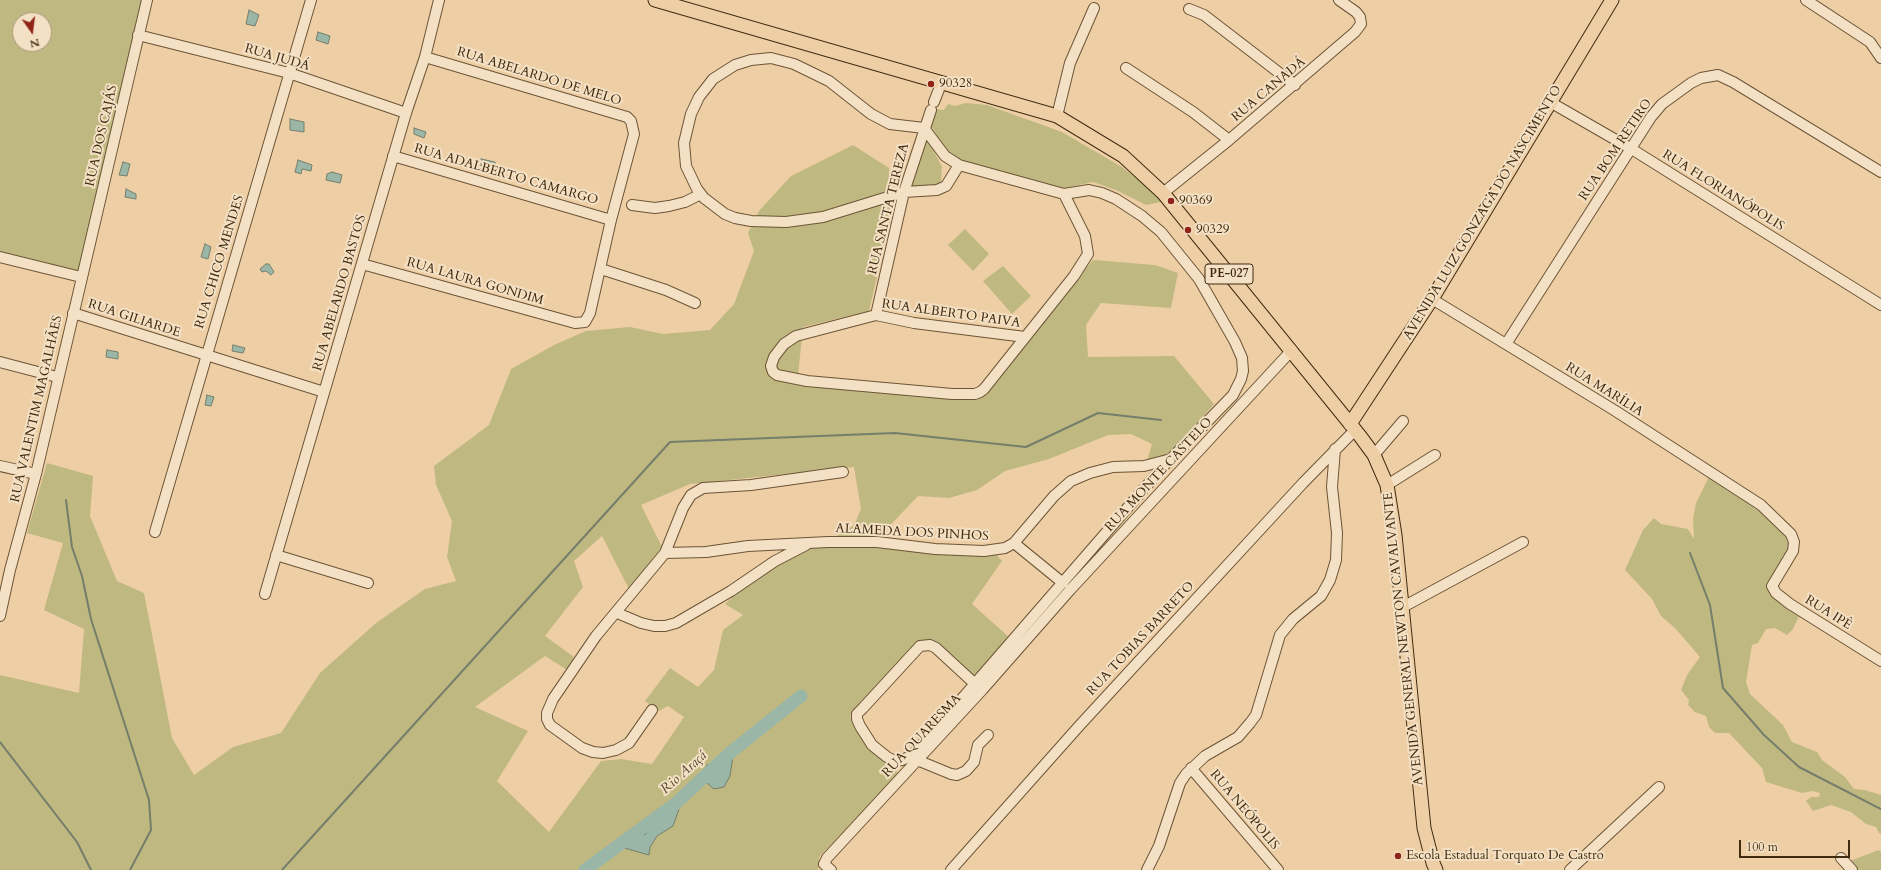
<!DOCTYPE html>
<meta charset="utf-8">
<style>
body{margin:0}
#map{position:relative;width:1881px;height:870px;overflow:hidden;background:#eecfa5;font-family:Cardo,serif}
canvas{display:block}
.north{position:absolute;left:12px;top:12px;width:40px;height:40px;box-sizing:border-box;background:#f4e0c4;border:1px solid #ac987c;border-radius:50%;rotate:166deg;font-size:11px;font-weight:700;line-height:16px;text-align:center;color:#402b11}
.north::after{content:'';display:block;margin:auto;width:14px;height:18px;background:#8f2418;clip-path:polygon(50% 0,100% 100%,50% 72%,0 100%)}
.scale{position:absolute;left:1739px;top:840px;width:111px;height:18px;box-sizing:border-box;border:2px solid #402b11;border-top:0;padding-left:5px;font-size:12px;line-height:14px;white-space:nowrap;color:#402b11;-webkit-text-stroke:3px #f4e0c4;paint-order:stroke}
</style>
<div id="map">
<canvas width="1881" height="870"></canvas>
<div class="north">N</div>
<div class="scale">100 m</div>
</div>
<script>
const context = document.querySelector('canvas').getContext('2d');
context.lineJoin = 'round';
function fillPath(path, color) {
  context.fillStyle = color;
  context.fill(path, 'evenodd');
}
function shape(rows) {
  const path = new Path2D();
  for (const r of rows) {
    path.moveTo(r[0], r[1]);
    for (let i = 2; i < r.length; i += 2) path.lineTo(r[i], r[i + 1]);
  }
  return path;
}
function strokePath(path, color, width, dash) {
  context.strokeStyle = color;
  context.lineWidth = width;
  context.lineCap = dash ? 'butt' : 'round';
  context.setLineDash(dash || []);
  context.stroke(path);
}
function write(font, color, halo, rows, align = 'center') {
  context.font = font + ' Cardo,serif';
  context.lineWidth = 4;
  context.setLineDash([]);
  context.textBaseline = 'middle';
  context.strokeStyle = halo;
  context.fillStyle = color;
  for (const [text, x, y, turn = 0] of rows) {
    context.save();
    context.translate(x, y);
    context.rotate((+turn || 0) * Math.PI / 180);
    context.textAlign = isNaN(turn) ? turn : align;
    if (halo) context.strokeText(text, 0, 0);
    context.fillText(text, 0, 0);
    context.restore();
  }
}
const green = shape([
 [0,0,143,0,79,272,0,253],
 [20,20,44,20,44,44,20,44],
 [966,103,987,105,1062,132,1122,167,1165,201,1146,205,1118,191,1093,182,1065,188,976,165,947,155,930,124,936,109,944,110,948,104,955,106],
 [927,138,942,167,941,184,906,190],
 [853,145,889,168,890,220,869,311,803,327,797,385,977,400,1093,260,1155,265,1178,273,1171,308,1101,303,1086,325,1088,357,1174,356,1214,404,1169,456,1147,461,1152,444,1131,434,1108,435,1049,459,1005,471,977,490,949,498,918,496,879,537,832,539,854,525,861,509,854,467,690,484,641,505,662,547,629,589,602,536,574,561,583,587,545,636,574,657,567,670,545,656,475,707,528,731,497,781,549,832,601,761,621,759,652,764,684,717,668,706,659,711,645,701,670,668,698,687,714,670,723,630,743,615,725,604,747,584,804,548,847,545,995,553,1002,561,972,604,1010,638,973,679,930,640,923,640,850,716,853,724,900,775,819,857,818,870,0,870,0,675,79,693,84,629,44,610,63,543,27,533,47,463,93,476,90,516,117,581,144,593,172,738,194,775,233,747,281,733,320,673,376,623,425,589,456,581,447,557,452,521,436,485,434,466,489,425,511,369,554,345,586,331,630,327,663,334,710,330,734,304,754,251,748,233,759,211,791,176],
 [965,229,989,254,973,271,948,245],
 [1003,266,1031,296,1012,314,983,281],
 [1710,475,1776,524,1787,539,1790,549,1771,592,1782,605,1799,616,1793,629,1787,635,1775,628,1766,629,1758,643,1752,645,1746,682,1750,694,1783,725,1792,742,1817,752,1822,760,1845,777,1854,789,1865,790,1881,795,1881,834,1879,833,1876,827,1866,824,1851,812,1831,805,1813,811,1806,801,1811,797,1819,797,1820,793,1812,791,1802,793,1766,782,1762,768,1729,733,1715,733,1709,727,1706,716,1695,712,1688,705,1689,700,1681,690,1687,675,1700,657,1675,628,1661,616,1652,599,1625,570,1643,530,1654,518,1661,524,1688,529,1694,539,1693,519,1696,503],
 [1879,850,1881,852,1881,870,1857,870,1850,861]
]);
const water = shape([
 [249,10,259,15,255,26,246,24,249,10],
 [318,32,330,36,328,44,316,40,318,32],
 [290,119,304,122,304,132,290,130,290,119],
 [414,128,426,132,424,138,414,134,414,128],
 [481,159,495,162,495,169,481,166,481,159],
 [298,160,312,165,311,171,302,169,301,174,295,172,298,160],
 [123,162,130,164,127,176,119,175,123,162],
 [332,172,342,175,340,183,326,180,327,174,332,172],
 [126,189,136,194,136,199,125,197,126,189],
 [205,244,211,247,208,259,201,257,205,244],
 [266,264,269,264,274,272,271,275,266,271,262,272,260,269,266,264],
 [233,345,245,348,243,353,232,351,233,345],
 [107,350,118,352,118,359,106,357,107,350],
 [207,395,214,397,211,406,205,405,207,395],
 [731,752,739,753,733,756,730,776,724,787,714,789,702,779,703,775,707,765,717,762,721,764,728,760,728,755,731,752],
 [675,804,679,809,673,826,657,836,650,847,649,855,614,845,620,842,646,834,649,826,663,810,675,804]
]);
const stream = shape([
 [66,500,72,547,82,576,91,619,149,800,151,830,130,870],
 [1690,553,1710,605,1723,688,1764,735,1799,767,1881,809],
 [0,742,77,842,91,870],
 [282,870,670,442,895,433,1026,447,1098,413,1161,420]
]);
const river = shape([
 [585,870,675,804,731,752,801,696]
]);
const minor = shape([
 [1806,0,1870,42,1881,58],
 [1189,9,1204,15,1295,85],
 [138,35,289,73,406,113],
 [1126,68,1193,112,1229,140],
 [934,102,941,84],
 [1550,102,1630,148,1881,305],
 [1057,116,1070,63,1094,8],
 [393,156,611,220],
 [959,165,946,186,937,190,904,192,823,217,786,222,751,221,735,218,725,214,704,198,697,189,686,166,684,143,691,114,699,97,713,79,735,65,751,60,771,58,794,64,829,81,871,114,890,124,924,128,945,156,959,165,1064,194,1089,190,1102,193,1116,199,1142,216,1161,232,1199,279,1235,342,1242,358,1243,371,1241,379,1233,395,1171,459,1144,466,1113,467,1090,473,1071,481,1054,496,1014,543],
 [1163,193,1229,140,1355,32,1361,24,1360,17,1356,12,1339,0],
 [632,205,655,208,669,206,685,202,701,194],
 [0,257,81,277],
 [362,264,575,323,585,322,590,313,611,220,634,134,631,121,627,117,425,57],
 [601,269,666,290,695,303],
 [1432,299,1614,410,1761,505,1791,534,1794,542,1793,551,1772,586,1776,593,1790,604,1881,661],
 [73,313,324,392],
 [876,315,904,192,931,110],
 [1025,337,914,323,876,315,796,336,784,344,774,357,771,366,773,372,777,375,807,381,952,394,975,394,980,392,984,389,1074,276,1088,254,1085,236,1064,194],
 [1506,344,1651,117,1662,104,1691,83,1701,78,1718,75,1733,82,1881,172],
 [0,362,57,377],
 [1374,455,1403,421],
 [0,466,36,474],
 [1387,485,1435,455],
 [155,532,311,0],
 [665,553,706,552,748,546,828,542,877,542,935,549,984,551,1005,548,1014,543,1063,583],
 [276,555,368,583],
 [265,594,406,113,425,57,439,0],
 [1401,608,1523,542],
 [617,613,641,623,654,626,665,626,676,623,731,591,775,561,806,545],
 [0,616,10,570,36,474,147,0],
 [974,683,936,648,930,645,920,646,863,708,857,714,857,719,860,726,872,745,887,757,895,761,902,760,913,755,1169,460],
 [652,710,629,743,616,750,603,753,593,752,582,748,550,725,547,719,547,713,553,699,596,636,665,553,683,508,691,495,703,488,751,485,843,472],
 [917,760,951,774,957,775,966,771,974,762,978,745,988,735],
 [1191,768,1278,870],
 [1841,858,1852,870],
 [831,870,824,864,827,858,983,689,1070,590,1292,350],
 [951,870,1080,725,1303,483,1355,430],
 [1147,870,1159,846,1180,783,1186,774,1205,756,1238,737,1250,723,1256,715,1280,635,1293,619,1321,596,1330,580,1336,560,1337,533,1332,487,1335,449],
 [1570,870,1659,787]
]);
const major = shape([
 [655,0,1057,116,1123,156,1163,193,1360,436,1374,455,1387,485,1395,535,1424,828,1433,863,1436,870],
 [1350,424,1432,299,1612,0]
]);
const markers = [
 [931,84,4,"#8f2418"],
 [1171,201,4,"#8f2418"],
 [1188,230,4,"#8f2418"],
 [1398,856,4,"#8f2418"]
];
const shields = [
 [1229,274,48]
];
const shieldNames = [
 ["PE-027",1229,274]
];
const streetNames = [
 ["RUA JUDÁ",277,58,16],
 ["RUA ABELARDO DE MELO",539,77,17],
 ["RUA CANADÁ",1269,90,-40],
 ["RUA DOS CAJÁS",102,136,-77],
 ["RUA BOM RETIRO",1616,150,-56],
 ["RUA ADALBERTO CAMARGO",506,175,16],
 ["RUA FLORIANÓPOLIS",1723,191,32],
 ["RUA SANTA TEREZA",889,209,-76],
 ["AVENIDA LUIZ GONZAGA DO NASCIMENTO",1483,213,-59],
 ["RUA CHICO MENDES",220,262,-73],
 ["RUA LAURA GONDIM",475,282,16],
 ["RUA ABELARDO BASTOS",340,293,-74],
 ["RUA ALBERTO PAIVA",951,314,8],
 ["RUA GILIARDE",134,319,18],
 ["RUA MARÍLIA",1604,390,32],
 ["RUA VALENTIM MAGALHÃES",37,409,-77],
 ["RUA MONTE CASTELO",1159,475,-47],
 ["ALAMEDA DOS PINHOS",912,533,3],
 ["RUA IPÊ",1828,613,32],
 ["RUA TOBIAS BARRETO",1141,639,-47],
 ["AVENIDA GENERAL NEWTON CAVALVANTE",1404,639,-96],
 ["RUA QUARESMA",922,736,-47],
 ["RUA NEÓPOLIS",1244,810,50]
];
const poiNames = [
 ["90328",939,84],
 ["90369",1179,201],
 ["90329",1196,230],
 ["Escola Estadual Torquato De Castro",1406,856]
];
const waterNames = [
 ["Rio Araçá",684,773,-42]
];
fillPath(green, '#c0b881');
fillPath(water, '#99b6a7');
strokePath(water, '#757e6b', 1);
strokePath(stream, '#757e6b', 2);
strokePath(river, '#99b6a7', 13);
strokePath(minor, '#6c5436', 12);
strokePath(major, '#402b11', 15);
strokePath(minor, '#f4e0c4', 10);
strokePath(major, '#eecfa5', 13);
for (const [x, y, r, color] of markers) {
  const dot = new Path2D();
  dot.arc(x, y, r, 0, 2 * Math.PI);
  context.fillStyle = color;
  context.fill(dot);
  strokePath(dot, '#f4e0c4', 1.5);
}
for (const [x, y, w] of shields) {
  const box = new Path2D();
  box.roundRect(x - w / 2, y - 10, w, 20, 3);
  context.fillStyle = '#f4e0c4';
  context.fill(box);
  strokePath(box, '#402b11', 1);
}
write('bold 12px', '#402b11', null, shieldNames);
write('13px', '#402b11', '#f4e0c4', streetNames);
write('13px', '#402b11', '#f4e0c4', poiNames, 'left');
write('italic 14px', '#52472f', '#f4e0c4', waterNames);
</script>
